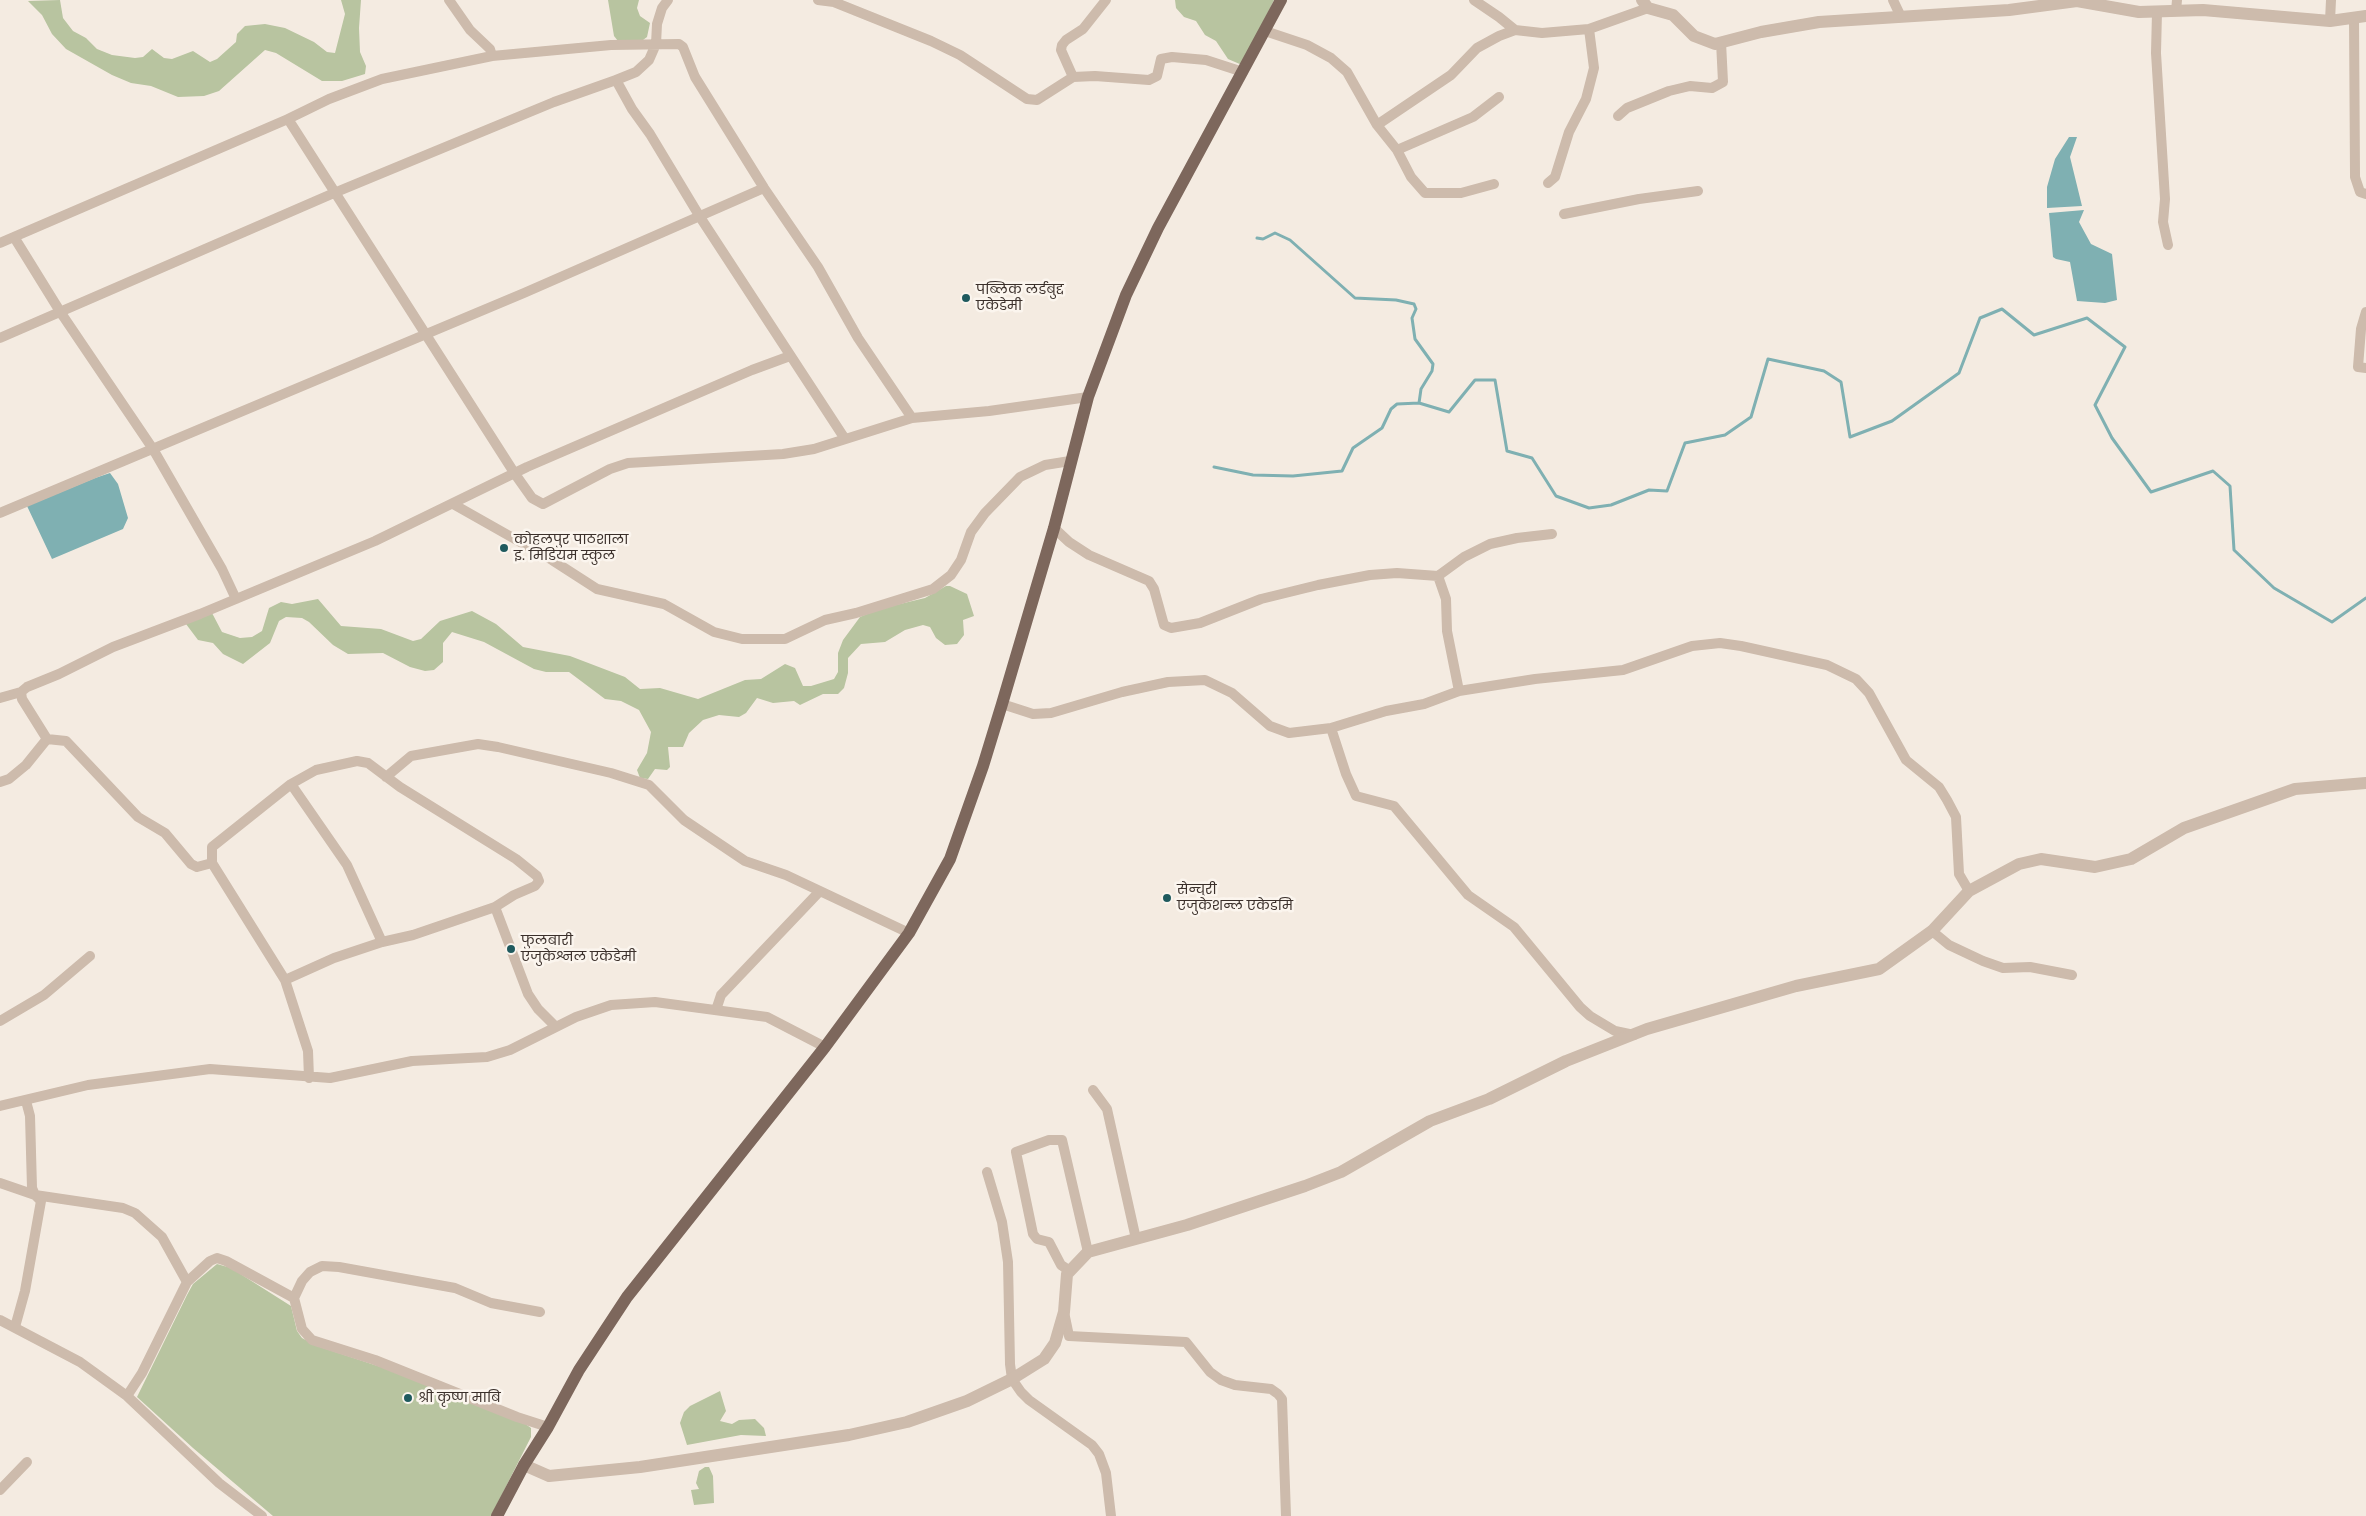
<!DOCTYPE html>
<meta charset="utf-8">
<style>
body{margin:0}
canvas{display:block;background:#f4ebe1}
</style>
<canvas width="2366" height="1516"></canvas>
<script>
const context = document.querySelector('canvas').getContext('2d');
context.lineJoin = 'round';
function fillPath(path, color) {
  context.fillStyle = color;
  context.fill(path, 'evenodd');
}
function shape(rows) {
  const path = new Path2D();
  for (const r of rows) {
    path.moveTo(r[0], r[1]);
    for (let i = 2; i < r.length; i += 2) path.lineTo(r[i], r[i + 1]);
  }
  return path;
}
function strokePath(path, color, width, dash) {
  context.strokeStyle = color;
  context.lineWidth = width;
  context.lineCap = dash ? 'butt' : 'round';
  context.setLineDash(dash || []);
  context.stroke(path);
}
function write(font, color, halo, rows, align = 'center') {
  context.font = font + ' Poppins,"Noto Sans Devanagari",sans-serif';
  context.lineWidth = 5;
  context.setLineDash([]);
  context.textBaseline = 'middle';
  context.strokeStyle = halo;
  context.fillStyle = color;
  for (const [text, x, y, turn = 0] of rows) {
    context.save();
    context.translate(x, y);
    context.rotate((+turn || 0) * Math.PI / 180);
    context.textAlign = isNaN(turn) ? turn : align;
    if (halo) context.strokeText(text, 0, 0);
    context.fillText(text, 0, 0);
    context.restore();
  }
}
const green = shape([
 [60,0,63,18,73,31,86,38,97,49,112,55,135,58,143,57,152,49,164,58,172,59,193,51,210,62,217,59,236,42,237,34,245,26,265,24,285,28,314,42,327,52,335,53,345,14,341,0,361,0,359,28,360,52,366,66,365,74,342,81,322,81,276,53,265,50,219,91,204,96,178,97,151,86,131,83,112,75,66,49,52,34,42,15,28,1],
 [608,0,639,0,637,8,640,16,650,23,647,37,643,40,618,41,614,36],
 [1175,0,1274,0,1242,65,1228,59,1216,41,1205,35,1196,21,1184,17,1176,8],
 [946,586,950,586,967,594,974,616,963,620,964,635,957,644,945,645,936,638,930,627,923,625,905,630,885,642,861,644,848,658,848,673,844,688,838,694,823,694,800,705,794,701,773,703,757,698,746,713,739,717,719,715,703,720,689,733,683,747,668,747,670,767,667,770,655,769,648,779,640,778,637,770,647,753,651,732,639,710,621,701,605,699,569,672,546,672,534,669,484,642,452,632,443,643,443,662,434,670,425,671,410,667,383,653,348,654,333,645,309,622,302,618,286,617,279,621,270,643,243,664,223,654,213,643,198,640,186,624,212,613,222,632,240,638,252,637,262,631,269,608,281,602,292,604,318,599,341,626,381,629,413,641,421,639,440,621,472,611,496,624,523,647,570,656,625,677,640,689,660,688,698,699,745,680,761,679,785,664,795,668,803,686,811,686,834,679,838,672,838,653,843,640,860,617,879,609,925,598],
 [217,1264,231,1268,291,1306,297,1331,302,1338,317,1346,402,1374,524,1423,531,1428,531,1437,491,1516,273,1516,193,1448,137,1397,187,1295,193,1284],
 [720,1391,726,1411,720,1421,732,1424,739,1420,755,1419,764,1428,766,1436,741,1435,687,1445,680,1423,684,1412,690,1406],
 [705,1467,709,1467,713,1476,714,1503,694,1505,691,1490,699,1489,696,1483,699,1471]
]);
const water = shape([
 [2069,137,2077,137,2070,157,2082,206,2047,208,2047,187,2055,159],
 [2084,210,2079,222,2091,244,2112,254,2117,300,2105,303,2077,301,2070,262,2056,259,2053,257,2049,213],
 [110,473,118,484,128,518,123,529,52,559,27,506,95,478]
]);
const stream = shape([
 [1257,238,1263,239,1275,233,1290,240,1355,298,1396,300,1414,304,1416,309,1412,318,1415,339,1433,364,1432,371,1421,389,1419,403],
 [1214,467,1253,475,1293,476,1342,471,1353,448,1382,428,1391,409,1397,404,1419,403,1449,412,1475,380,1495,380,1507,451,1532,458,1556,496,1589,508,1611,505,1649,490,1667,491,1685,443,1725,435,1751,417,1768,359,1824,371,1841,382,1850,437,1892,421,1959,373,1980,318,2002,309,2034,335,2087,318,2125,347,2095,405,2112,438,2151,492,2213,471,2230,486,2234,550,2274,588,2332,622,2366,598]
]);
const minor = shape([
 [449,0,470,30,490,49,492,56],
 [668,0,662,8,657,24,656,44,649,60,636,72,616,80,632,109,650,134,700,217,845,439],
 [818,0,834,2,931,41,960,55,1027,99,1037,100,1073,77,1095,76,1149,80,1157,76,1161,59,1172,57,1206,60,1243,72],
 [1474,0,1499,17,1515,30],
 [1893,0,1901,17],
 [2176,11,2177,0],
 [2157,12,2156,53,2165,199,2163,222,2168,245],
 [2354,18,2355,177,2360,192,2366,194],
 [2330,21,2331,0],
 [1265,31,1307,45,1331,58,1347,72,1377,125,1397,150,1411,177,1425,193,1461,193,1494,184],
 [1073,77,1061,50,1062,45,1066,40,1083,29,1106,0],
 [1618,116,1627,108,1669,91,1690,86,1712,88,1723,82,1721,42],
 [288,119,329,99,382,79,492,56,611,45,679,44,683,47,695,77,764,188,818,267,858,338,912,418],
 [1377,125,1451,75,1477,48,1499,36,1515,30,1542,33,1589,29,1648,8],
 [1397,150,1473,117,1499,97],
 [1548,183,1555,177,1569,132,1586,99,1594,68,1589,29],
 [1564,214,1639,199,1698,191],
 [14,237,61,313,153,449,222,569,236,599],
 [0,243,288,119,515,474,532,498,543,504,610,469,628,463,783,454,814,449,912,418,989,411,1088,397],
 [2366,312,2361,329,2358,367,2366,368],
 [0,338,334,193,554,102,616,80],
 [453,504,552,560,597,589,664,604,714,632,742,639,785,639,825,620,856,613,933,589,951,575,961,560,971,532,985,513,1020,477,1045,465,1070,461],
 [0,513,524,293,764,188],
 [1054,528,1069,542,1089,555,1149,581,1154,589,1164,625,1171,628,1200,623,1261,599,1318,585,1370,575,1397,573,1438,576,1464,557,1490,544,1517,538,1552,534],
 [1438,576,1446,599,1447,631,1459,691],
 [21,692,22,699,47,739,66,741,138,817,165,833,191,864,197,867,212,863,285,980],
 [0,698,21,692,27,687,59,674,113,647,200,614,375,541,527,467,752,370,790,356],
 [1002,704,1033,714,1051,713,1122,692,1168,682,1205,680,1232,693,1270,726,1289,733,1331,728,1386,711,1424,704,1459,691,1535,679,1623,670,1692,646,1720,643,1741,646,1827,665,1856,679,1869,693,1906,760,1939,787,1947,800,1956,817,1959,874,1969,891],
 [1331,728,1346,774,1356,796,1394,806,1468,895,1514,927,1580,1007,1590,1016,1615,1031,1634,1035],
 [386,777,411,756,478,744,498,747,611,773,649,785,684,820,745,861,786,875,909,933],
 [0,782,9,779,26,765,47,739],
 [291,784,347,865,382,942],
 [212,863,212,847,291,784,316,770,357,761,368,763,400,787,516,859,537,876,539,881,535,886,514,895,495,907],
 [1932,931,1949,945,1983,961,2003,968,2030,967,2072,975],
 [716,1010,721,995,819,892],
 [0,1021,44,995,90,956],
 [309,1078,308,1051,285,980,334,958,382,942,413,935,495,907,528,994,538,1009,555,1026],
 [1093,1090,1107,1109,1136,1239],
 [26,1101,30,1116,32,1188,35,1195,123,1208,135,1213,162,1237,187,1282,142,1373,127,1396],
 [0,1106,88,1085,210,1069,330,1078,412,1061,487,1057,510,1050,576,1017,611,1005,655,1002,767,1017,825,1047],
 [987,1172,1002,1222,1008,1262,1010,1364,1012,1379,1021,1392,1029,1400,1092,1445,1099,1454,1106,1473,1111,1516],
 [0,1183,35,1195,41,1201,25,1291,15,1327],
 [1070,1271,1061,1265,1049,1242,1037,1239,1033,1234,1016,1152,1049,1140,1062,1140,1088,1252],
 [187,1282,210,1261,217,1258,226,1261,294,1298,302,1329,312,1340,375,1360,517,1417,548,1427],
 [294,1298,302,1281,310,1272,322,1266,339,1267,455,1288,491,1303,540,1312],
 [1064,1312,1069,1336,1186,1342,1210,1372,1221,1380,1235,1385,1271,1389,1278,1394,1282,1399,1286,1516],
 [0,1320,80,1362,127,1396,219,1483,262,1516],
 [0,1490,27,1462]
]);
const tertiary = shape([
 [1642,0,1648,8,1673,15,1694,36,1715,44,1761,32,1819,22,2009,10,2077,1,2139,12,2203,10,2330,21,2366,16],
 [524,1465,549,1476,640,1467,849,1435,907,1422,967,1401,1012,1379,1044,1359,1055,1343,1064,1312,1067,1274,1088,1252,1187,1225,1305,1186,1341,1172,1430,1121,1489,1099,1566,1061,1647,1029,1796,986,1879,969,1932,931,1969,891,2019,864,2041,859,2095,867,2131,859,2184,828,2295,789,2366,783]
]);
const primary = shape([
 [497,1516,524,1465,548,1427,579,1370,627,1297,825,1047,909,933,950,859,983,766,1002,704,1054,528,1088,397,1126,295,1158,228,1281,0]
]);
const markers = [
 [966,298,5,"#1f5a5e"],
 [504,548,5,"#1f5a5e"],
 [1167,898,5,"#1f5a5e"],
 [511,949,5,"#1f5a5e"],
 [408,1398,5,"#1f5a5e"]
];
const poiNames = [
 ["पब्लिक लर्डबुद्द",976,290],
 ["एकेडेमी",976,306],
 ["कोहलपुर पाठशाला",514,540],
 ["इ. मिडियम स्कुल",514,556],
 ["सेन्चुरी",1177,890],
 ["एजुकेशन्ल एकेडमि",1177,906],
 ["फुलबारी",521,941],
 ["एजुकेश्नल एकेडेमी",521,957],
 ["श्री कृष्ण माबि",418,1398]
];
fillPath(green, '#b8c4a0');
fillPath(water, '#7fb0b2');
strokePath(stream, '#7fb0b2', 3);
strokePath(minor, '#cdbbac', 10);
strokePath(tertiary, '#cdbbac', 12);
strokePath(primary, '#7d675c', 12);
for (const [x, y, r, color] of markers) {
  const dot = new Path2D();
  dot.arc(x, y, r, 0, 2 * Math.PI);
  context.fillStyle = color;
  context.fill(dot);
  strokePath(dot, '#fbf5ee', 2);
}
write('14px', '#3b302b', '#fbf5ee', poiNames, 'left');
</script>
